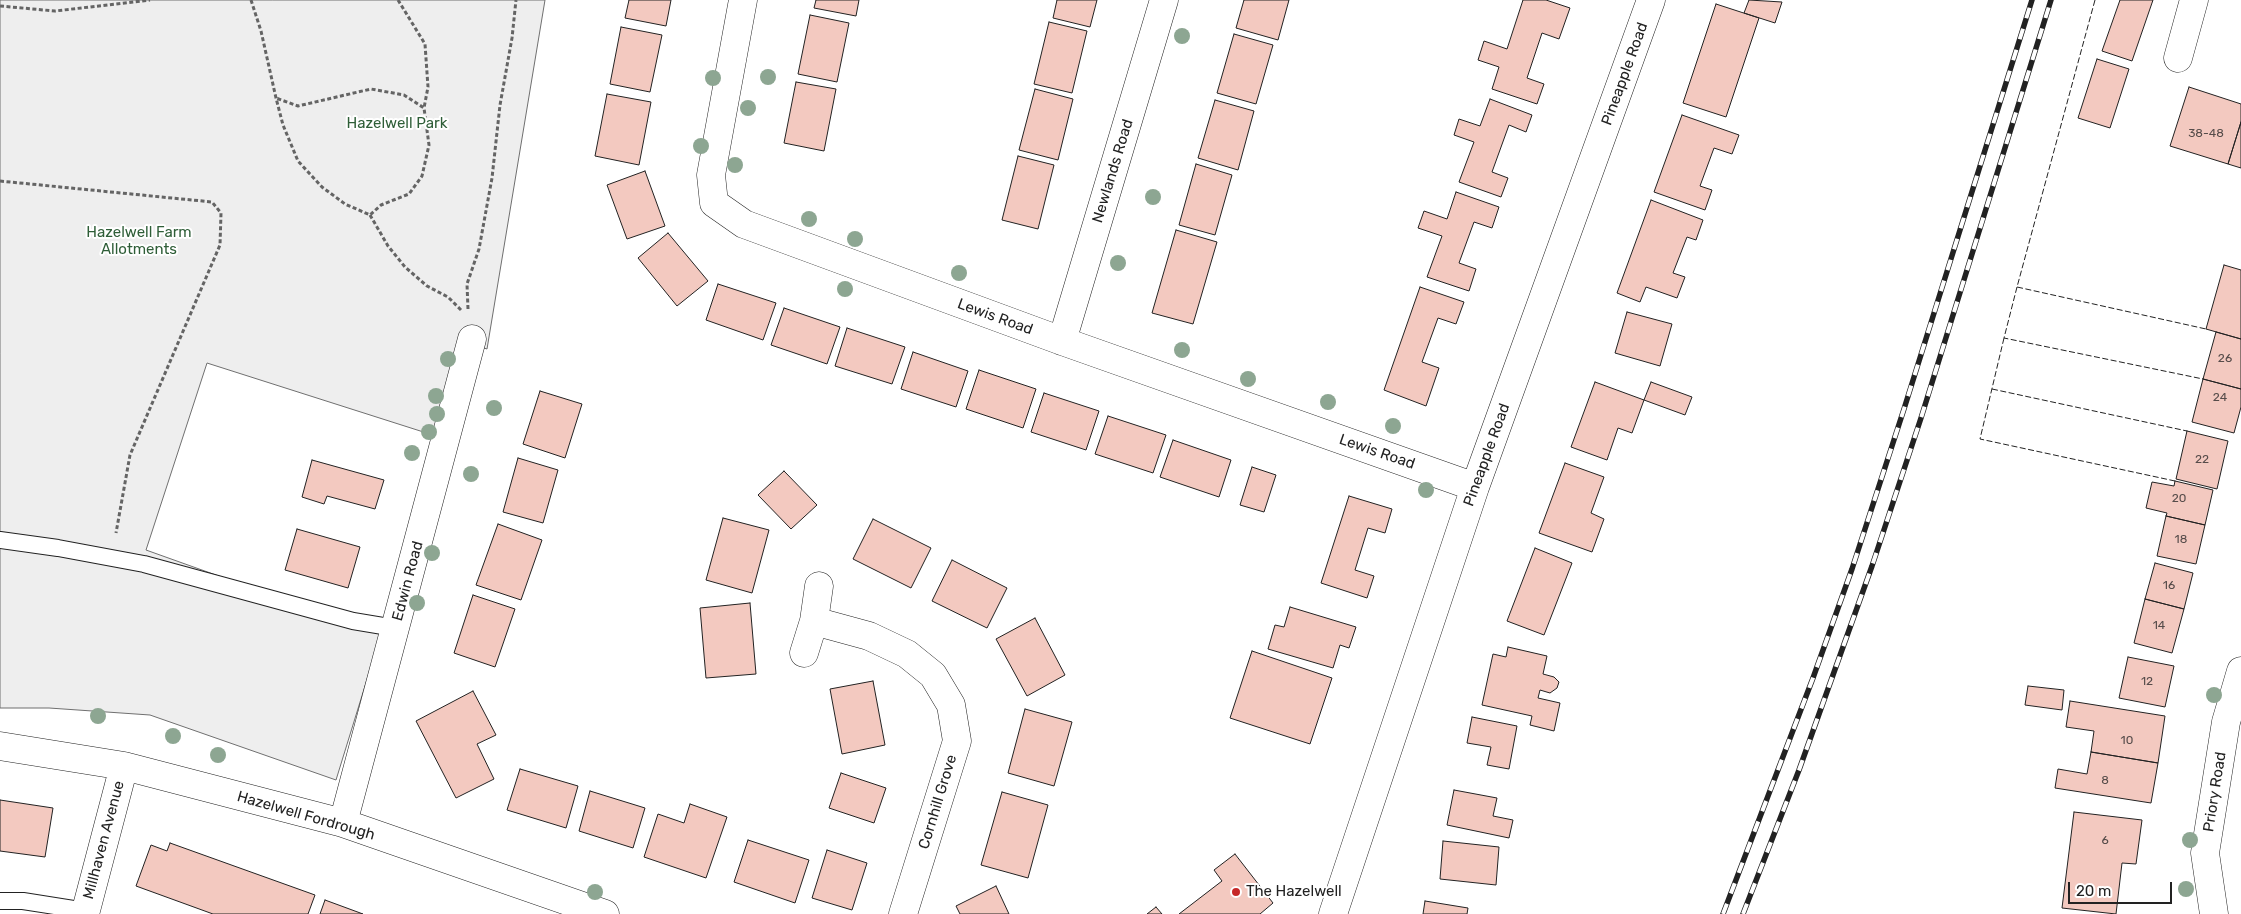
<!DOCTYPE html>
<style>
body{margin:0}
#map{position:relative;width:2241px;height:914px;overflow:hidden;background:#fff;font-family:Rubik,sans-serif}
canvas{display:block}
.scale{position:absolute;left:2068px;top:882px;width:104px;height:22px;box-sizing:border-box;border:2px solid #222;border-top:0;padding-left:6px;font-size:15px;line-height:18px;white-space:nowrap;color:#222;-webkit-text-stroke:4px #fff;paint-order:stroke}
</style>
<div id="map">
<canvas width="2241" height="914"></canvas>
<div class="scale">20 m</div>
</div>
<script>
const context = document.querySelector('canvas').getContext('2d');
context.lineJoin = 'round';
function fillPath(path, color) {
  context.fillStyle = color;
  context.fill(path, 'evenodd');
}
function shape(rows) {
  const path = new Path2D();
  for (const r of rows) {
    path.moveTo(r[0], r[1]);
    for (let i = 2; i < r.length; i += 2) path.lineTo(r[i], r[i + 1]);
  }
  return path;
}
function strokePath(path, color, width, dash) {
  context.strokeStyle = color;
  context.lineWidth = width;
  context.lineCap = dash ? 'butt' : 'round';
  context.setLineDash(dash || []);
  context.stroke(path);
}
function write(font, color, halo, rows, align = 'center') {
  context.font = font + ' Rubik,sans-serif';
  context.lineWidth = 4;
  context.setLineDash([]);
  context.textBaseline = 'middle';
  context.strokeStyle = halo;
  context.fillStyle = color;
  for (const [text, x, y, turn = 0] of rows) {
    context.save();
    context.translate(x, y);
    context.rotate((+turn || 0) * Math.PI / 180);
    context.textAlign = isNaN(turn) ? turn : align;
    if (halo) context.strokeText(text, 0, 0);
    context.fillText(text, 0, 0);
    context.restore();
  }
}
const green = shape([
 [0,0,545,0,487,349,463,341,436,436,207,363,146,550,381,634,336,780,150,715,49,708,0,708,0,0]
]);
const building = shape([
 [629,0,671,0,666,26,625,18,629,0],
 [816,0,859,0,856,16,814,8,816,0],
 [1057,0,1097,0,1090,27,1053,18,1057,0],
 [1244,0,1289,0,1278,40,1236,28,1244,0],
 [1523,0,1546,0,1570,8,1559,39,1542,33,1527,78,1544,84,1537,104,1492,89,1499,67,1478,60,1484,41,1507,49,1523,0],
 [1749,0,1782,2,1775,23,1744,13,1749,0],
 [2120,0,2153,0,2132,61,2102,51,2120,0],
 [1716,4,1759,18,1726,117,1683,103,1716,4],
 [810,15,849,23,837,82,798,74,810,15],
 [1049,22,1087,31,1072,93,1034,84,1049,22],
 [621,27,662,35,650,92,610,84,621,27],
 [1234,34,1273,45,1256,104,1217,93,1234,34],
 [2097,59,2129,69,2110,128,2078,118,2097,59],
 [796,82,836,89,824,151,784,143,796,82],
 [2189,87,2241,104,2241,122,2228,164,2170,146,2189,87],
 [1035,89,1073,99,1058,160,1019,150,1035,89],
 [607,94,651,102,639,165,595,156,607,94],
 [1490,99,1532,115,1526,132,1509,125,1492,172,1508,178,1501,197,1459,182,1474,142,1454,135,1459,119,1480,126,1490,99],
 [1215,100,1254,111,1238,170,1198,158,1215,100],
 [1682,115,1739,135,1732,154,1714,148,1700,186,1712,190,1705,210,1654,192,1682,115],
 [2241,122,2241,168,2228,164,2241,122],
 [1018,156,1054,165,1038,229,1002,220,1018,156],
 [1196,164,1232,175,1215,235,1179,225,1196,164],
 [645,171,665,226,627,239,607,185,645,171],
 [1456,192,1499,207,1492,228,1474,222,1459,263,1476,269,1469,291,1427,277,1442,236,1418,228,1424,211,1447,219,1456,192],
 [1651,200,1703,220,1696,240,1687,237,1673,273,1685,277,1677,298,1646,287,1640,302,1617,293,1651,200],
 [1176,230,1217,242,1193,324,1152,313,1176,230],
 [668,233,708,281,677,306,638,258,668,233],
 [2224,265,2241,270,2241,339,2206,329,2224,265],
 [718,284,776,303,763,340,706,320,718,284],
 [1420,287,1464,302,1456,324,1438,318,1422,362,1439,368,1426,406,1384,390,1420,287],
 [784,308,840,327,827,364,771,345,784,308],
 [1627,312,1672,324,1660,366,1615,353,1627,312],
 [847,328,905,347,892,384,835,366,847,328],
 [2216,332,2241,339,2241,389,2203,379,2216,332],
 [913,352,968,371,956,407,901,389,913,352],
 [979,370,1036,389,1023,428,966,409,979,370],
 [2203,379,2241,389,2241,407,2234,433,2192,422,2203,379],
 [1595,382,1644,400,1632,433,1618,428,1607,460,1571,447,1595,382],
 [1651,382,1692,397,1685,415,1644,400,1651,382],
 [540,391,582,404,565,458,523,444,540,391],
 [1044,393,1099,411,1086,450,1031,432,1044,393],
 [1108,416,1166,435,1153,473,1095,454,1108,416],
 [2187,431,2228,441,2217,489,2176,479,2187,431],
 [1173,440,1231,460,1219,497,1160,477,1173,440],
 [518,458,558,470,543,523,503,512,518,458],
 [312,460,384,480,375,509,327,496,324,504,302,497,312,460],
 [1565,463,1604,477,1591,513,1604,519,1592,552,1539,533,1565,463],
 [1252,467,1276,475,1264,512,1240,505,1252,467],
 [784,471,817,505,791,529,758,495,784,471],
 [2175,481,2213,490,2205,525,2166,516,2167,513,2146,508,2152,482,2174,486,2175,481],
 [1349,496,1392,509,1385,533,1368,528,1355,570,1374,576,1367,598,1321,583,1349,496],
 [2166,516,2205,525,2196,564,2157,556,2166,516],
 [723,518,769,530,752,593,706,580,723,518],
 [873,519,931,548,911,588,853,559,873,519],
 [498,524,542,540,521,600,476,585,498,524],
 [297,529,360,547,348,588,285,570,297,529],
 [1535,548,1572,563,1544,635,1507,621,1535,548],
 [952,560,1007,588,987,628,932,601,952,560],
 [2155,563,2193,573,2184,609,2145,599,2155,563],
 [473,595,515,609,495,667,454,653,473,595],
 [2145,599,2184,609,2172,653,2134,643,2145,599],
 [750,603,756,674,706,678,700,608,750,603],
 [1290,607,1356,627,1349,648,1340,645,1333,668,1268,649,1275,625,1284,627,1290,607],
 [1035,618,1065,675,1027,696,996,639,1035,618],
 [1508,647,1547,656,1543,674,1554,677,1559,682,1557,688,1550,693,1540,690,1538,698,1560,703,1554,731,1530,725,1532,716,1482,705,1493,654,1506,657,1508,647],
 [1252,651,1332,678,1310,744,1230,718,1252,651],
 [2128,657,2174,666,2165,707,2119,698,2128,657],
 [873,681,885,745,842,754,830,689,873,681],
 [2028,686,2064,690,2062,710,2025,705,2028,686],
 [473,691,496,735,477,744,494,779,456,798,416,721,473,691],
 [2070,701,2165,716,2158,763,2091,752,2094,731,2066,727,2070,701],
 [1025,709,1072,722,1054,786,1008,773,1025,709],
 [1472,717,1517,726,1509,769,1487,765,1491,747,1467,743,1472,717],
 [2091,752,2158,763,2151,803,2055,788,2058,769,2087,774,2091,752],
 [520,769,578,786,566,828,507,810,520,769],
 [841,773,886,788,874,823,829,808,841,773],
 [1454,790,1497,798,1493,816,1513,820,1509,838,1447,825,1454,790],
 [590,791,645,808,633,848,579,831,590,791],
 [1002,792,1048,805,1028,878,981,865,1002,792],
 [0,800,53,808,45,857,0,851,0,800],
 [690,804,727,817,706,878,644,857,658,814,684,823,690,804],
 [2074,812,2142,820,2136,864,2122,863,2116,914,2062,908,2074,812],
 [748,840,809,860,795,903,734,882,748,840],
 [1443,841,1499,847,1496,885,1440,879,1443,841],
 [170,843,315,895,308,914,213,914,136,886,151,845,167,851,170,843],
 [827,850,867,863,852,910,812,898,827,850],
 [1235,854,1273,903,1260,914,1179,914,1222,881,1214,870,1235,854],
 [996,886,1009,914,960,914,956,906,996,886],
 [325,900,363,914,320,914,325,900],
 [1425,901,1468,908,1467,914,1423,914,1425,901],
 [1156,907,1162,914,1147,914,1156,907]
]);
const path = shape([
 [251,0,261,31,276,98,283,125,298,161,322,187,345,204,370,215,381,205,409,194,422,176,429,145,424,108,404,95,371,89,298,106,276,98],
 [398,0,425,44,428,87,424,108],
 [0,6,55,11,150,0],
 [0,181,212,202,221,213,220,245,130,455,116,533],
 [370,215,388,246,405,267,427,286,448,297,461,310],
 [468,309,467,284,479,249,492,178,500,105,512,38,516,0]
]);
const lane = shape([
 [0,540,58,548,144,564,353,621,395,628],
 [0,901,23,901,86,911]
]);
const street = shape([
 [743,0,711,175,714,203,744,224,1062,341,1475,487],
 [2178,58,2194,0],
 [1062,341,1164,0],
 [814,621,819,586],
 [804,653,814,621,869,636,907,654,933,675,951,705,957,741,903,914],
 [0,746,124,766,343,823,605,914],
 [343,823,472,339],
 [85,914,124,766],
 [1333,914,1475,487,1651,0],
 [2214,914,2205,853,2226,722,2241,671]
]);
const rail = shape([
 [1723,914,1813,678,1852,569,1904,409,2032,0],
 [1743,914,1799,770,1872,566,1921,418,2051,0]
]);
const fence = shape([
 [2095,0,2017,287,2206,329],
 [2017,287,2004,338,2203,379],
 [2004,338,1980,439,2175,481],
 [1992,389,2187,431]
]);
const trees = [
 [1182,36],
 [768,77],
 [713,78],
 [748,108],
 [701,146],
 [735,165],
 [1153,197],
 [809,219],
 [855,239],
 [1118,263],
 [959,273],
 [845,289],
 [1182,350],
 [448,359],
 [1248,379],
 [436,396],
 [1328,402],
 [494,408],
 [437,414],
 [1393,426],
 [429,432],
 [412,453],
 [471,474],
 [1426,490],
 [432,553],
 [417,603],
 [2214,695],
 [98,716],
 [173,736],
 [218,755],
 [2190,840],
 [2186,889],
 [595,892]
];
const markers = [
 [1236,892,5,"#c62828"]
];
const numberNames = [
 ["38-48",2206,134],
 ["26",2225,359],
 ["24",2220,398],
 ["22",2202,460],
 ["20",2179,499],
 ["18",2181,540],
 ["16",2169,586],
 ["14",2159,626],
 ["12",2147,682],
 ["10",2127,741],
 ["8",2105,781],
 ["6",2105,841]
];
const streetNames = [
 ["Pineapple Road",1625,74,-70],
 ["Newlands Road",1113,171,-73],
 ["Lewis Road",995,317,20],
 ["Lewis Road",1377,452,19],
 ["Pineapple Road",1487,455,-70],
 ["Edwin Road",408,581,-75],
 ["Priory Road",2215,792,-81],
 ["Cornhill Grove",938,802,-73],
 ["Hazelwell Fordrough",306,816,16],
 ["Millhaven Avenue",104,840,-75]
];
const parkNames = [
 ["Hazelwell Park",397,124],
 ["Hazelwell Farm",139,233],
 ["Allotments",139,250]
];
const poiNames = [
 ["The Hazelwell",1246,892]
];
fillPath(green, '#eee');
strokePath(green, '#6f6f6f', 1);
fillPath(building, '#f3c9c0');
strokePath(building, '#222', 1);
strokePath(lane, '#222', 18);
strokePath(street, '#222', 29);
strokePath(path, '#646464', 3, [4, 2.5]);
strokePath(lane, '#fff', 16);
strokePath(street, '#fff', 28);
strokePath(rail, '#222', 5.5);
strokePath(rail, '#fff', 4, [11]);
strokePath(fence, '#222', 1, [6, 2.5]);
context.fillStyle = '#8da692';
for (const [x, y] of trees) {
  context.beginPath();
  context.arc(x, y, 8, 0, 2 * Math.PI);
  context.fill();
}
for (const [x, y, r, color] of markers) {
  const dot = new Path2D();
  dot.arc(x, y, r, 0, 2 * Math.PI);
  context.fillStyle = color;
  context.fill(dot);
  strokePath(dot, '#fff', 2);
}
write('12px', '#564c4a', null, numberNames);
write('15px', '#222', '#fff', streetNames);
write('15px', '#2f5e38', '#fff', parkNames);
write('15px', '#222', '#fff', poiNames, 'left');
</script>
